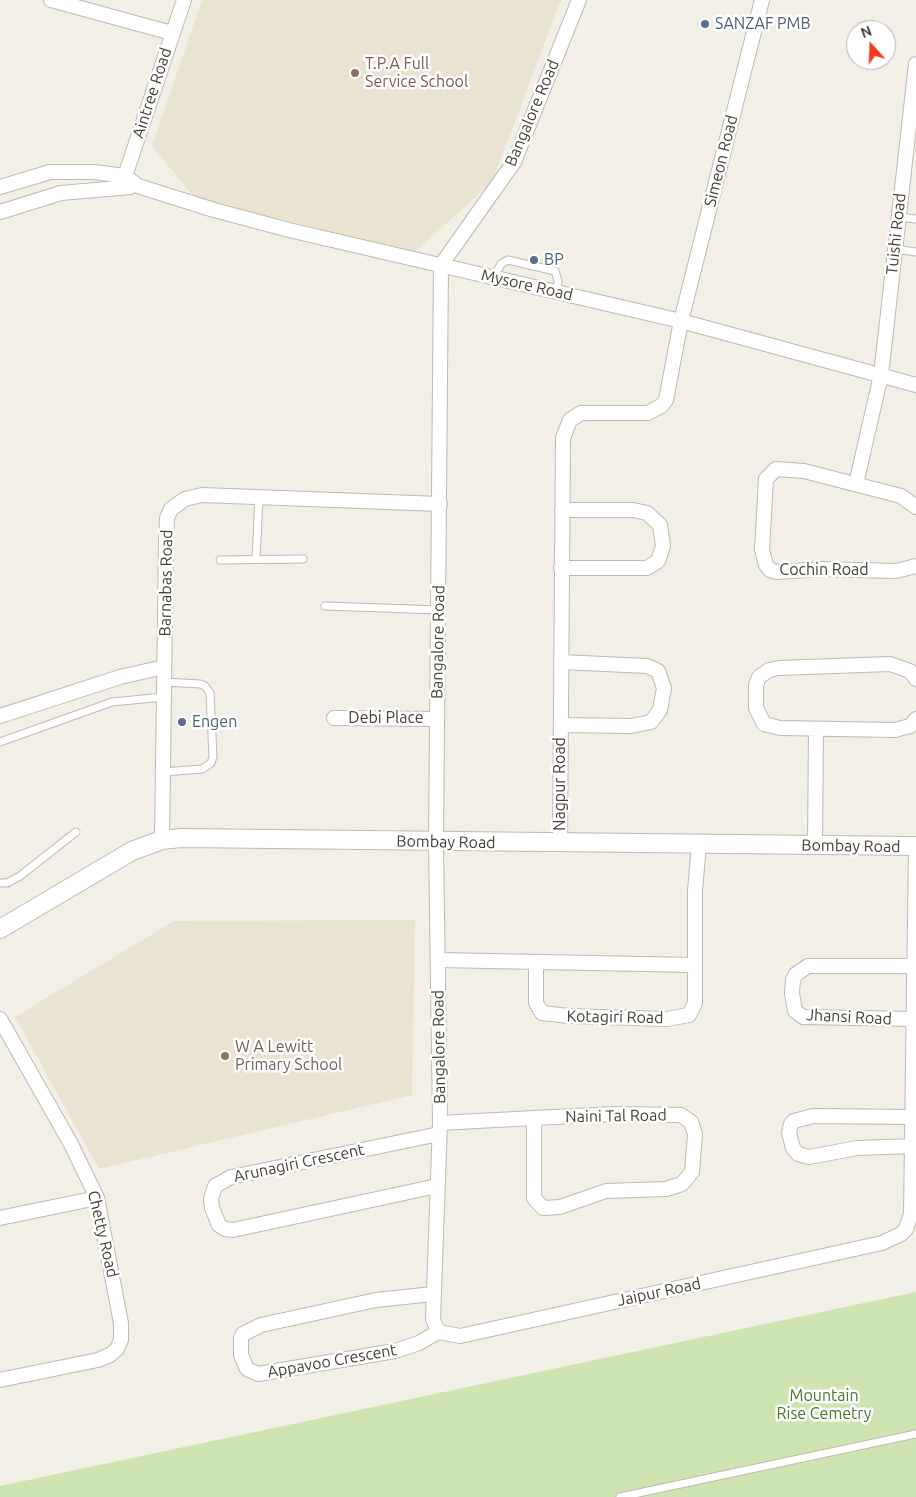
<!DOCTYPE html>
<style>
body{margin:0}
#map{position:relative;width:916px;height:1497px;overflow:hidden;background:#f2efe6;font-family:Ubuntu,sans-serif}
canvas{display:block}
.north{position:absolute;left:846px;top:20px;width:50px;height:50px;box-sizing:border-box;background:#fff;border:1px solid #b5b2af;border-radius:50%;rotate:340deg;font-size:14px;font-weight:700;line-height:20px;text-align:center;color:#453f36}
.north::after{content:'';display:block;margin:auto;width:18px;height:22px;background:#f13c1f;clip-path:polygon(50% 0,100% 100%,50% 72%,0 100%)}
</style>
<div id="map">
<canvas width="916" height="1497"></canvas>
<div class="north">N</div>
</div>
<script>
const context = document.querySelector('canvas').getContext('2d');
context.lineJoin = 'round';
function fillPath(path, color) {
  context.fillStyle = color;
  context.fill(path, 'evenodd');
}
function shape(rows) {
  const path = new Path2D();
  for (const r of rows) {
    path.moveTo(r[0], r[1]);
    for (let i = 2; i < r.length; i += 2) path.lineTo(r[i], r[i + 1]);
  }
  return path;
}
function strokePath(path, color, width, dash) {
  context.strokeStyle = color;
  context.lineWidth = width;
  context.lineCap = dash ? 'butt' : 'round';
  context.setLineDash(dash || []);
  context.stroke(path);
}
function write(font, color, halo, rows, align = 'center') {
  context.font = font + ' Ubuntu,sans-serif';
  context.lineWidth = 5;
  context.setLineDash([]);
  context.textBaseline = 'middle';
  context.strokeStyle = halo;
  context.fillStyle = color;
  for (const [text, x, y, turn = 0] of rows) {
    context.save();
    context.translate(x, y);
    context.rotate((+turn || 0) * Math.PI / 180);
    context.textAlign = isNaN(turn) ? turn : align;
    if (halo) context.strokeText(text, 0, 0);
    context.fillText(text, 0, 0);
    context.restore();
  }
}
const education = shape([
 [202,0,561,0,492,182,415,252,195,198,152,146],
 [415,920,412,1095,99,1169,15,1017,174,921]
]);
const green = shape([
 [916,1292,916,1497,0,1497,0,1486]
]);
const service = shape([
 [898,217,916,219],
 [895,249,916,252],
 [494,277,501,264,508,260,555,271,558,281,557,292],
 [256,559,259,497],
 [220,560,303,559],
 [325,606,439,610],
 [0,742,112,702,164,697],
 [163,772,202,769,211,763,213,757,210,693,205,686,200,684,164,682],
 [0,883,7,883,20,876,76,832],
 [620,1497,916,1434]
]);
const minor = shape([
 [51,0,172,33],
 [579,0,514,162,441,265,436,842,440,1123,433,1319,438,1332,460,1336,882,1243,901,1234,906,1229,911,1214,916,846],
 [0,187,50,172,94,172,125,176,138,186,214,210,289,230,681,321,916,385],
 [121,188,184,0],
 [0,212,61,193,130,187],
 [856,484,881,375,916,64],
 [916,507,901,496,804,471,776,469,766,479,762,550,766,565,770,570,777,572,822,569,896,571,916,566],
 [561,568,647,568,658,561,663,546,660,525,647,513,633,510,562,510],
 [916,679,910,671,890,664,779,668,769,670,759,677,756,685,756,708,764,724,780,728,895,730,910,726,916,719],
 [0,716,120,677,164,667],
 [334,718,437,719],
 [561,725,631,726,651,722,660,710,664,688,658,671,647,666,561,662],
 [162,840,166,539,167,518,171,509,185,499,202,495,440,504],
 [560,844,563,438,570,420,581,413,648,413,661,406,666,400,681,321,762,0],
 [815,845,816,729],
 [438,960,694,965],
 [536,962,536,1003,542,1013,569,1016,667,1019,689,1015,695,1003,695,891,699,844],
 [0,1019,71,1144,97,1198,121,1323,121,1340,117,1349,110,1355,98,1360,0,1380],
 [915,1019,803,1017,795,1011,792,993,793,980,796,974,808,966,916,966],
 [440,1123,534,1118,614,1114,681,1115,691,1122,695,1134,692,1172,682,1184,666,1189,606,1191,560,1207,543,1208,534,1198,534,1118],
 [913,1146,857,1148,809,1157,798,1154,793,1148,789,1133,791,1124,794,1121,813,1116,913,1117],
 [437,1186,233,1230,225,1229,219,1225,212,1208,211,1199,215,1186,231,1177,439,1134],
 [0,1218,97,1198],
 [433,1294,376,1300,261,1325,243,1334,241,1338,241,1355,247,1369,258,1374,395,1351,419,1343,438,1332]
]);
const tertiary = shape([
 [0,929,132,851,162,840,181,838,916,846]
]);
const markers = [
 [705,24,5,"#5c6f8a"],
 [355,73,5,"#8d6e63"],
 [534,260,5,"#5c6f8a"],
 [182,722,5,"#5c6f8a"],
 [225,1056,5,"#8d6e63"]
];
const serviceNames = [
 ["SANZAF PMB",715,24],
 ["BP",544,260],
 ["Engen",192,722]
];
const educationNames = [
 ["T.P.A Full",365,64],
 ["Service School",365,82],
 ["W A Lewitt",235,1047],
 ["Primary School",235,1065]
];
const streetNames = [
 ["Aintree Road",152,93,-72],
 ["Bangalore Road",532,113,-67],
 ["Simeon Road",721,161,-76],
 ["Tuishi Road",896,234,-84],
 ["Mysore Road",527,285,13],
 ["Cochin Road",824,570],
 ["Barnabas Road",166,583,-89],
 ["Bangalore Road",438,642,-89],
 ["Debi Place",386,718],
 ["Nagpur Road",560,784,-90],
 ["Bombay Road",446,842,1],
 ["Bombay Road",851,846,1],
 ["Kotagiri Road",615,1017,1],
 ["Jhansi Road",849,1017,3],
 ["Bangalore Road",439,1047,-91],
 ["Naini Tal Road",616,1116,-1],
 ["Arunagiri Crescent",299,1163,-12],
 ["Chetty Road",103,1234,77],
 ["Jaipur Road",659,1292,-12],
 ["Appavoo Crescent",332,1361,-10]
];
const parkNames = [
 ["Mountain",824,1396],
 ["Rise Cemetry",824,1414]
];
fillPath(education, '#ebe3d1');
fillPath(green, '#cee5b1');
strokePath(service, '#c0b9ac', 9);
strokePath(minor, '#c0b9ac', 16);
strokePath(tertiary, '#c0b9ac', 20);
strokePath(service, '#fff', 7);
strokePath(minor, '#fff', 14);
strokePath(tertiary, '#fff', 18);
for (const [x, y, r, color] of markers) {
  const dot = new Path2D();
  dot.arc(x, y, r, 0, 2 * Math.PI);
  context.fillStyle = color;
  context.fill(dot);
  strokePath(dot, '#fff', 2);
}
write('16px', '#4e5e75', '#fff', serviceNames, 'left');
write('16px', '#785e54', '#fff', educationNames, 'left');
write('16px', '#453f36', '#fff', streetNames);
write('16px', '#48742c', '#fff', parkNames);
</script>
